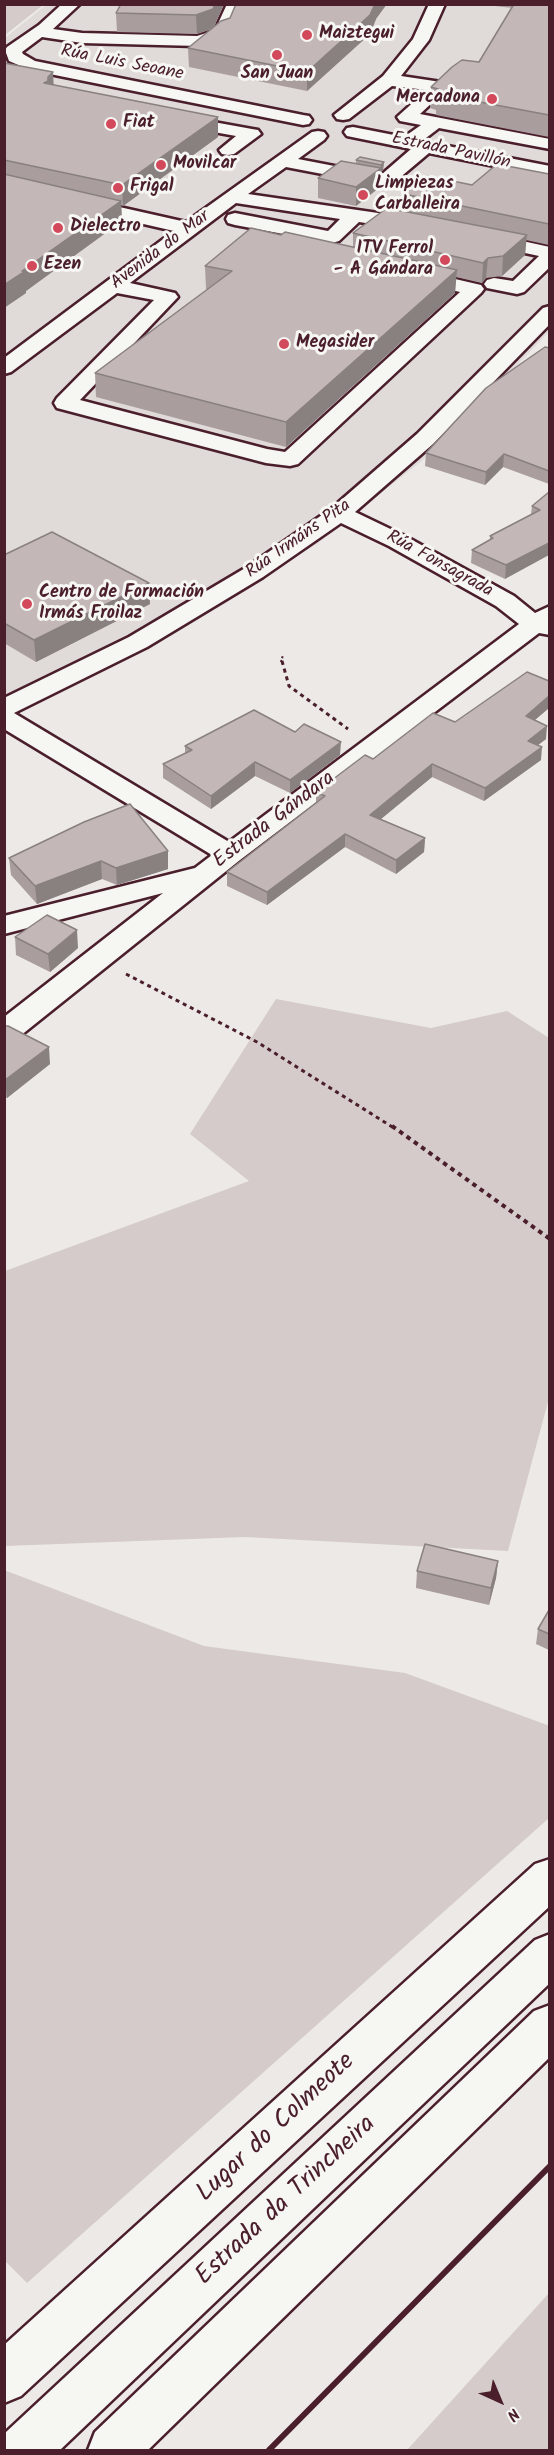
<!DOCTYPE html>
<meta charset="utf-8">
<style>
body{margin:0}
#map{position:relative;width:554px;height:2455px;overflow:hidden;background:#ece9e6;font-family:Kalam,sans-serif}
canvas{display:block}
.frame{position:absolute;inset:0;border:6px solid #4a1f2b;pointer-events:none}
.north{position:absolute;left:470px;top:2371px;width:60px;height:60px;-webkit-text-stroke:4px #f6f6f2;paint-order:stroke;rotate:136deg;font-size:16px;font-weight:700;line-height:24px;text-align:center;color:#4a1f2b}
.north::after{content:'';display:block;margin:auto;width:21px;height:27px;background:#4a1f2b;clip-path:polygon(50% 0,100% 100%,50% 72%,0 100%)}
</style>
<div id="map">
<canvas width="554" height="2455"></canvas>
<div class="frame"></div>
<div class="north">N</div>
</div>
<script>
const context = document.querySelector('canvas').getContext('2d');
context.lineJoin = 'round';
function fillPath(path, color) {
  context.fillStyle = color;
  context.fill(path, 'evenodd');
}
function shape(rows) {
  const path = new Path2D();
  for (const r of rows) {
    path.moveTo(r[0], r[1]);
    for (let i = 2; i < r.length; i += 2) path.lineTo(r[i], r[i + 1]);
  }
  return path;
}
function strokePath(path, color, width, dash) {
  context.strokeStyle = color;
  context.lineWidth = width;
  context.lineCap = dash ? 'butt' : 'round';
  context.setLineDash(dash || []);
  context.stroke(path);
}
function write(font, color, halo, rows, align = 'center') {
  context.font = font + ' Kalam,sans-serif';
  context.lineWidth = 6;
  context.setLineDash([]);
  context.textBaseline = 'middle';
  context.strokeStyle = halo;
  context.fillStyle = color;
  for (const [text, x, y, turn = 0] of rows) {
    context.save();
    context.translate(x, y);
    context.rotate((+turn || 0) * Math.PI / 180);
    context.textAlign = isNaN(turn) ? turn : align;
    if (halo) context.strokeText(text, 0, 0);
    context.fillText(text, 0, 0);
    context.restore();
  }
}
const built = shape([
 [46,5,549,5,549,332,434,451,317,544,134,653,5,721,5,38]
]);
const green = shape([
 [5,4,43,4,43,5,5,35],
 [276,999,431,1028,507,1011,549,1038,549,1398,508,1551,245,1537,5,1546,5,1271,249,1181,190,1134],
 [4,1570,204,1646,405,1673,550,1726,549,1818,27,2283,4,2260],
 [549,2293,549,2450,407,2450]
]);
const pathFar2 = shape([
 [281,662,283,655]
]);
const pathFar1 = shape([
 [282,661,289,686,348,729],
 [126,974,257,1042,394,1128]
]);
const path = shape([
 [392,1126,550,1239]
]);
const minor = shape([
 [62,4,80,4,53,29,82,33,197,36,215,30,227,4,243,4,228,36,198,46,82,43,42,37,22,52,23,54,35,61,303,115,309,116,312,120,309,124,303,125,30,70,9,61,5,50,7,47,39,25,62,4],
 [429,4,445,4,429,40,401,76,441,82,447,83,449,87,420,114,550,139,550,149,439,128,422,141,550,166,550,177,429,153,391,185,385,186,286,167,248,194,419,219,426,221,428,225,426,229,419,231,359,222,339,241,332,243,235,225,228,223,226,219,228,215,235,213,328,231,340,219,236,203,130,283,175,293,178,297,80,400,267,449,285,452,460,292,405,279,402,275,405,271,412,269,481,285,484,289,481,293,298,464,290,466,266,463,57,408,54,403,57,398,154,300,117,293,11,372,4,374,4,358,174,231,4,192,4,181,186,222,312,132,318,131,324,132,327,136,324,140,298,159,381,175,411,149,347,136,344,132,347,128,353,127,404,137,421,125,400,121,397,117,427,90,392,86,349,119,343,120,337,119,334,115,383,76,413,39,429,4],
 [175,115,252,129,258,130,261,134,234,154,228,155,222,154,219,150,236,136,169,124,166,120,169,116,175,115],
 [481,232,550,247,550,267,524,292,517,294,487,288,484,284,487,280,494,278,513,281,539,256,474,242,471,238,474,234,481,232],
 [550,306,550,324,433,444,355,512,405,536,514,596,535,613,550,606,550,635,539,633,240,860,15,1040,4,1043,4,1017,163,893,4,934,4,916,195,868,212,855,4,729,4,698,129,637,247,567,332,508,417,434,543,308,550,306],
 [341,523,389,546,496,606,519,624,229,842,14,713,147,647,263,577,341,523],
 [550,1859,550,1906,21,2396,4,2403,4,2345,535,1864,550,1859]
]);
const highway = shape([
 [550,1934,550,1983,60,2450,4,2450,6,2432,535,1940,550,1934],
 [550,2005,550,2057,148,2450,88,2450,95,2432,534,2011,550,2005]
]);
const rail = shape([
 [269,2450,550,2166]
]);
const wall = shape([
 [121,4,224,4,214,27,376,19,370,34,307,91,189,67,188,48,212,29,197,34,117,32,116,13],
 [495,4,549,4,549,137,436,115,436,110,430,108,431,87,479,62,513,8,495,6],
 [4,63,53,72,53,85,218,117,218,137,123,206,121,205,122,221,26,291,26,293,4,308],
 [356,160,384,162,383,170,381,172,380,187,356,206,318,198,318,178,356,163],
 [549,174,549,245,526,240,525,255,502,276,486,278,482,283,456,277,455,293,286,447,96,397,95,373,208,289,206,289,205,266,281,235,353,247,353,233,404,212,404,194],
 [549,348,549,484,503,467,485,485,425,466,426,453],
 [549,492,505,579,471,563,472,550,490,540,490,536,531,514,532,506],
 [4,555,150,604,36,662,4,643],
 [549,681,549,708,535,720,546,739,538,745,541,760,484,801,432,777,381,819,425,838,424,852,396,874,345,847,267,905,227,886,227,872,316,803,316,792,373,759],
 [295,732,340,755,290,793,255,776,211,809,163,778,163,764,185,754,185,746],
 [84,822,168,869,117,885,102,879,37,904,11,875,9,858],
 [15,937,78,948,50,972,16,955],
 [4,1026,50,1064,7,1098,4,1097],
 [498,1561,496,1578,489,1605,416,1588,417,1571],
 [549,1610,549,1650,536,1644,538,1629]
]);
const shadedWall = shape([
 [215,4,224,4,213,28,197,34,196,15],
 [375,4,387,4,376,19,370,34,307,91,307,72],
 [53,72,54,92,44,83],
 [218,117,218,137,123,206,122,185],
 [384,162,383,170,381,172,380,187,356,206,356,187,380,168,381,165],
 [121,201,122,221,26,291,26,293,4,308,4,285,22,271],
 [527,235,525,255,502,276,503,256],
 [488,258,486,278,482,283,483,263],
 [457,270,455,293,286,447,286,422],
 [504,454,503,467,485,485,486,472],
 [549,543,549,555,505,579,506,565],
 [149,583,150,604,36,662,34,640],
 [549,696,549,708,524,729,526,716],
 [547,726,546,739,526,754,528,741],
 [341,742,340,755,290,793,290,780],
 [542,747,541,760,484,801,485,788],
 [255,762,255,776,211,809,211,796],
 [432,764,432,777,370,828,370,815],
 [345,834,345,847,267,905,267,892],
 [425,838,424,852,396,874,396,860],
 [168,851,168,869,117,885,116,868],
 [101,861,102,879,37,904,35,886],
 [77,930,78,948,50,972,48,954],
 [49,1047,50,1064,7,1098,5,1080],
 [498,1561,496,1578,489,1605,491,1588]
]);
const building = shape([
 [121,4,215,4,213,9,196,15,116,13,121,4],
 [236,4,375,4,370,15,307,72,188,48,221,21,230,18,236,4],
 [514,4,549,4,549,115,437,94,441,90,431,87,452,67,462,60,479,62,514,4],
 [4,63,53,72,48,77,48,81,44,83,218,117,122,185,4,160,4,63],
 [360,157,384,162,381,165,356,160,360,157],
 [341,161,381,168,356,187,318,178,341,161],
 [497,164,549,174,549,224,404,194,428,176,472,185,497,164],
 [4,174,121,201,22,271,24,272,4,285,4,174],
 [387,208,527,235,503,256,488,258,483,263,353,233,387,208],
 [251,228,281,235,285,232,457,270,286,422,95,373,232,271,205,266,251,228],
 [545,347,549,348,549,471,504,454,486,472,426,453,486,388,545,347],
 [549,492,549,543,506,565,472,550,493,538,490,536,540,510,532,506,549,492],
 [52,532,149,583,34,640,4,623,4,555,52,532],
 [527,672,549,681,549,696,526,716,547,726,528,741,542,747,485,788,432,764,370,815,425,838,396,860,345,834,267,892,227,872,325,796,316,792,365,755,373,759,433,713,455,722,527,672],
 [254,710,295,732,304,724,341,742,290,780,255,762,211,796,163,764,192,750,185,746,254,710],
 [130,804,168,851,116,868,101,861,35,886,9,858,84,822,130,804],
 [47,915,77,930,48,954,15,937,47,915],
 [4,1026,8,1026,49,1047,5,1080,4,1026],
 [425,1544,498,1561,491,1588,417,1571,425,1544],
 [549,1610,549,1634,538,1629,549,1610]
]);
const markers = [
 [307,35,6,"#d1495b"],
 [277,55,6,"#d1495b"],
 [492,99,6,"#d1495b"],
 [111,124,6,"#d1495b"],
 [161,165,6,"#d1495b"],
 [118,188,6,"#d1495b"],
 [363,195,6,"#d1495b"],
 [58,228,6,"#d1495b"],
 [445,260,6,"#d1495b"],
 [32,266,6,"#d1495b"],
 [284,344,6,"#d1495b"],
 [27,604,6,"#d1495b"]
];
const farPoinames = [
 ["Maiztegui",319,35],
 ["San Juan",277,75,"center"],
 ["Mercadona",480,99,"right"],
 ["Fiat",123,124],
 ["Movilcar",173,165],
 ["Limpiezas",375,185],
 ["Carballeira",375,206],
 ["Frigal",130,188],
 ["Dielectro",70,228],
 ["ITV Ferrol",433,250,"right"],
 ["- A Gándara",433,271,"right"],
 ["Ezen",44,266],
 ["Megasider",296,344],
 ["Centro de Formación",39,594],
 ["Irmás Froilaz",39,615]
];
const farStreetnames = [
 ["Rúa Luis Seoane",122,64,11],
 ["Estrada Pavillón",451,152,12],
 ["Avenida do Mar",161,251,-37],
 ["Rúa Irmáns Pita",299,540,-35],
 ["Rúa Fonsagrada",439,565,29]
];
const streetNames = [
 ["Estrada Gándara",275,821,-37]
];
const nearStreetnames = [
 ["Lugar do Colmeote",277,2129,-43],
 ["Estrada da Trincheira",287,2202,-43]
];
fillPath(built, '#e0dad8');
fillPath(green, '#d4cbca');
strokePath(minor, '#4a1f2b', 5);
strokePath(highway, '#4a1f2b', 5);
strokePath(pathFar2, '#4a1f2b', 2, [2, 2]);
strokePath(pathFar1, '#4a1f2b', 3, [4, 4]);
strokePath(path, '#4a1f2b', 4, [4.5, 4.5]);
fillPath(minor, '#f6f6f2');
fillPath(highway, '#f6f6f2');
strokePath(rail, '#4a1f2b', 6);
fillPath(wall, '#a99d9d');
fillPath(shadedWall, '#898080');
fillPath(building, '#c4b7b7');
strokePath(building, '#898080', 1.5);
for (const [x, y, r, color] of markers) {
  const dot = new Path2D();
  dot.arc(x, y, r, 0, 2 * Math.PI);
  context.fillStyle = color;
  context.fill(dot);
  strokePath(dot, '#f6f6f2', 2);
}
write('bold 18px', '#4a1f2b', '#f6f6f2', farPoinames, 'left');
write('18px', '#4a1f2b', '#f6f6f2', farStreetnames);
write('21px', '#4a1f2b', '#f6f6f2', streetNames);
write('26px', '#4a1f2b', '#f6f6f2', nearStreetnames);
</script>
